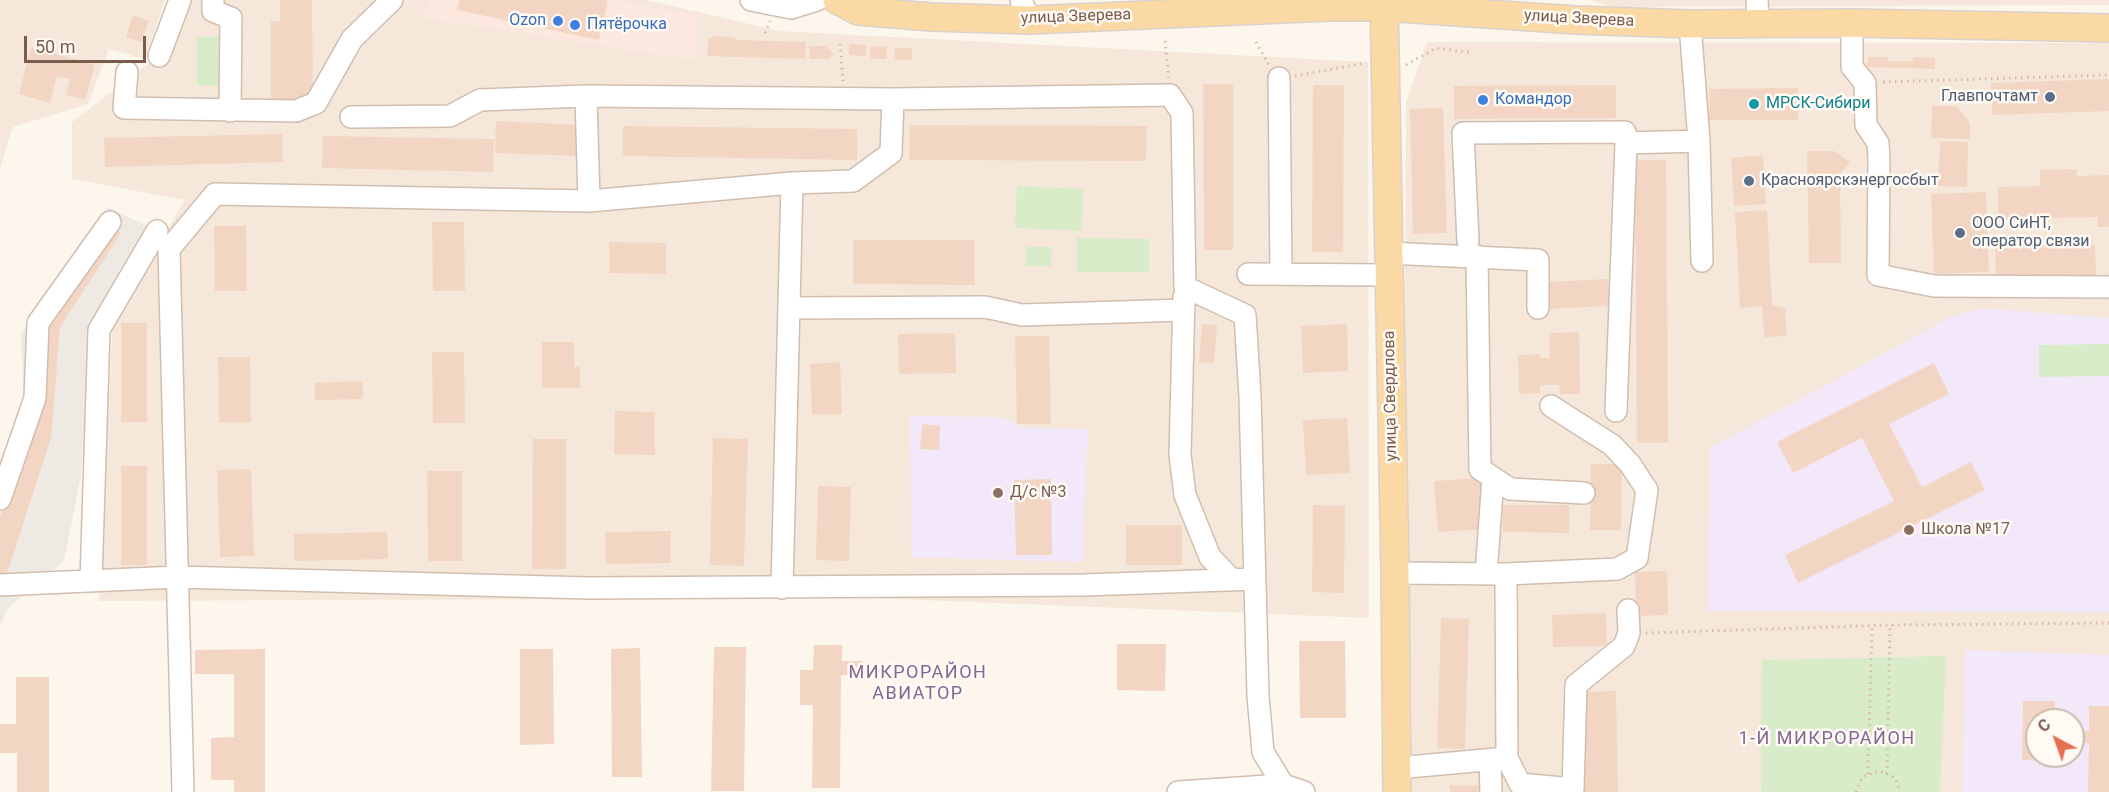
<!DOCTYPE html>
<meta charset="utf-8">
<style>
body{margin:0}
#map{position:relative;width:2109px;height:792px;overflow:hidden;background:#fdf6ec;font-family:Roboto,sans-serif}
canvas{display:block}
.north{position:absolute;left:2025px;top:708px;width:60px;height:60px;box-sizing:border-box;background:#fffaf3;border:2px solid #cabbb1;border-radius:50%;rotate:319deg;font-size:16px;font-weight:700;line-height:24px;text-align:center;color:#7a5c4d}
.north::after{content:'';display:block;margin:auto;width:21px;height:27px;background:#e76f51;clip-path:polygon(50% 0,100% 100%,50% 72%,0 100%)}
.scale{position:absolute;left:24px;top:36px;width:122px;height:27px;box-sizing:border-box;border:3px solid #7a5c4d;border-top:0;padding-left:8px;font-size:18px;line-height:21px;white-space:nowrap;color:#7a5c4d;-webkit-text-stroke:4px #fffaf3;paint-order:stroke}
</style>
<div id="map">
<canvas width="2109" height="792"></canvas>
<div class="north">С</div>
<div class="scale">50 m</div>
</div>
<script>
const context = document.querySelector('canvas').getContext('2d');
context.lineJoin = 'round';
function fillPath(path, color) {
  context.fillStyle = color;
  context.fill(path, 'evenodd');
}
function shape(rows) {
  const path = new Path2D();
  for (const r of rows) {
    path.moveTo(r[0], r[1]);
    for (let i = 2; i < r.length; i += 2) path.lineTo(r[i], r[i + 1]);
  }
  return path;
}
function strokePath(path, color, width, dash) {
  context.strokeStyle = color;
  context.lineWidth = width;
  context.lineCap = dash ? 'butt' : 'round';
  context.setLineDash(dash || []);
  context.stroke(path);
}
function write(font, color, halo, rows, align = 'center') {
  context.font = font + ' Roboto,sans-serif';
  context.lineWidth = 5;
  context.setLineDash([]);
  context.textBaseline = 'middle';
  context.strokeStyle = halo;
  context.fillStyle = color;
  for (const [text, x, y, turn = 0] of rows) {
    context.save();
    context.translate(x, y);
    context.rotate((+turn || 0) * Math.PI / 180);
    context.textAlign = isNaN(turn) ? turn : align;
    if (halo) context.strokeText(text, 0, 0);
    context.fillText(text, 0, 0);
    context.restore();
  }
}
const residential = shape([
 [0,0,165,0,145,59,109,49,88,104,13,127,0,168],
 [186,0,646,0,780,31,1368,62,1369,618,872,598,99,601,113,318,185,200,72,179,72,122,151,62],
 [1591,0,2109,0,2109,5,1612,7],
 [1427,42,2109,43,2109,792,1403,792,1406,102],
 [2037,720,2073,720,2073,756,2037,756]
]);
const commercial = shape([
 [429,0,613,0,697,16,694,60,424,18]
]);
const industrial = shape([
 [108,207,157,231,90,346,81,475,64,561,10,606,0,625,0,466,24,417,21,334]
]);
const education = shape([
 [1982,308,2109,318,2109,612,1708,611,1710,448,1951,317],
 [910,416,1001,417,1025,428,1088,429,1082,562,912,557],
 [1965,650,2109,655,2109,792,1962,792],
 [2037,720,2073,720,2073,756,2037,756]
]);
const green = shape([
 [197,37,222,37,221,86,197,85],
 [1017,186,1083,189,1081,231,1015,228],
 [1077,238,1149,239,1149,272,1077,272],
 [1026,247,1052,247,1051,266,1026,266],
 [2109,344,2109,376,2039,377,2039,345],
 [1946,656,1940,792,1761,792,1762,660]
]);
const building = shape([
 [280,0,312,0,313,99,271,100,271,21,280,21],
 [459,0,605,0,608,1,599,40,457,10],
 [133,15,149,21,141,42,126,37],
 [716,36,733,37,737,40,806,42,805,59,707,56,708,39],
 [849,44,866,45,866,56,849,55],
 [809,46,825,46,834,54,829,59,809,59],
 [887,46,887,59,871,59,870,47],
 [31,47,95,65,85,100,66,95,70,79,57,76,50,103,19,94],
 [895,48,912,48,912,60,895,60],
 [1868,57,1888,57,1887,61,1913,61,1913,57,1935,58,1935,69,1867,67],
 [2109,79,2109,111,1992,115,1991,83],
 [1203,84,1233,84,1233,250,1204,250],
 [1313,85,1344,85,1343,252,1312,252],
 [1616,85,1616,118,1454,119,1454,86],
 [1798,88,1798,120,1709,120,1710,89],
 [1932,106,1957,106,1970,123,1970,139,1931,138],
 [1443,108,1447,233,1413,234,1410,109],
 [496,121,580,125,578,156,495,153],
 [910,125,1147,126,1146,161,909,160],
 [623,126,857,129,857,160,623,156],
 [282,134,283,162,105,167,104,138],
 [323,136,494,139,493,172,322,168],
 [1940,141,1968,142,1967,187,1938,186],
 [1807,151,1834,151,1850,162,1840,174,1841,263,1809,263],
 [1763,155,1766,204,1734,206,1731,158],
 [1635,160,1666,160,1668,443,1637,443],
 [2077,169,2077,176,2109,175,2109,227,2098,227,2098,217,1998,219,1998,187,2040,186,2040,170],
 [1986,192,1989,272,1934,274,1931,194],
 [1767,210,1772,305,1785,308,1787,336,1764,337,1762,306,1740,308,1735,212],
 [432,222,464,222,465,291,433,291],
 [214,226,246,226,247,291,215,291],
 [114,228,121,233,60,327,51,438,6,576,0,577,0,517,39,422,44,326],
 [853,240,975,240,975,285,853,284],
 [609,242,666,243,666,274,609,273],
 [2095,245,2096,277,1996,279,1995,248],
 [1608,279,1609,306,1549,309,1548,282],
 [121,323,147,323,147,422,121,422],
 [1202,324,1217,325,1214,363,1199,362],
 [1347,324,1348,371,1303,373,1301,326],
 [1579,332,1580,394,1560,394,1559,385,1540,385,1540,393,1519,394,1518,355,1540,354,1540,358,1550,358,1549,333],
 [955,333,956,373,899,374,898,334],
 [1015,336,1049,336,1051,424,1017,424],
 [542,342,574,342,574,367,580,367,580,388,542,388],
 [432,352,464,352,465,423,433,423],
 [218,357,250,357,251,422,219,423],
 [840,362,842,414,812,415,810,364],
 [1934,363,1949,394,1889,424,1922,487,1971,462,1985,490,1798,583,1785,555,1894,501,1862,438,1793,473,1777,442],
 [363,381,363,399,315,400,315,383],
 [615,411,655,412,655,455,614,454],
 [1347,418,1350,473,1306,475,1303,420],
 [922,424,940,426,939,450,920,449],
 [713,438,748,439,744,566,710,565],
 [533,439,566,439,566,569,532,569],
 [1591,464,1622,464,1621,530,1590,530],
 [121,466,147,466,147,565,121,565],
 [251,469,254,556,220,557,217,470],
 [427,471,462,471,462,561,428,561],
 [1482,478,1485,529,1438,532,1434,481],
 [1051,479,1052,555,1016,555,1014,480],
 [818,486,851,487,849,561,816,560],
 [1313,505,1345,506,1344,593,1312,592],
 [1503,505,1569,505,1569,533,1503,532],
 [1126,525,1182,525,1182,565,1126,565],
 [671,531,671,563,606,564,605,532],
 [387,532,388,559,294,561,294,534],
 [1667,571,1668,615,1636,616,1635,572],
 [1606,613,1607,646,1553,647,1552,615],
 [1441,618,1469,619,1465,749,1437,748],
 [1299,641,1345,641,1346,718,1300,718],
 [1117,644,1166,644,1165,691,1117,690],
 [814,645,842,645,842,661,863,661,863,675,841,675,840,788,812,788,813,705,800,705,800,670,813,670],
 [714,647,746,647,744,791,711,791],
 [640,648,642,777,612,777,611,649],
 [265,649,265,792,234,792,234,780,211,780,211,738,234,737,234,674,195,674,195,650],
 [520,649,553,649,554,744,520,745],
 [16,677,49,677,49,792,17,792,17,753,0,753,0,724,16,724],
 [1616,691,1618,792,1585,792,1584,692],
 [2023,701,2055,701,2055,720,2037,720,2037,756,2055,756,2055,761,2022,760],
 [2089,706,2109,706,2109,792,2088,792,2089,743,2073,742,2073,731,2089,731],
 [1450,785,1479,786,1479,792,1450,792]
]);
const path = shape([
 [765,33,770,21],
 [1165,41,1169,78],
 [1256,42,1269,65],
 [840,44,843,81],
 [1406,65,1436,48,1472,53],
 [1295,76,1365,63],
 [1883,82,2109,75],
 [1646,633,1890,625,2109,623],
 [1868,774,1872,626],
 [1887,774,1890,626],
 [1856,792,1860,781,1865,776,1878,771,1891,775,1896,780,1900,792]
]);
const minor = shape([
 [213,0,213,11,231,18,230,111],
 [751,0,791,8,817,0],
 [1021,0,1029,20],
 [1757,0,1758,24],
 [1852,23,1852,67,1865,83,1866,125,1878,143,1879,158,1878,275,1934,286,2109,287],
 [159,56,180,0],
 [127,72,124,108,296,111,316,103,352,39,392,0],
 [1279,78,1281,273],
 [351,117,450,116,480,100,586,96,893,99,1170,95,1182,113,1185,287,1245,315,1250,396,1258,696,1263,752,1283,785,1304,792],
 [1699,141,1702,261],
 [589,201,792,183,853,181,891,153,893,99],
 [1468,241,1463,133,1625,132,1626,143],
 [1388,253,1538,260,1538,308],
 [1477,256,1480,469,1510,489,1584,493],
 [1248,274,1388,275],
 [1184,297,1180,455,1185,495,1210,557,1232,580],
 [789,308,985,307,1022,315,1184,310],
 [1616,411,1626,143,1699,141,1690,24],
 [0,499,35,398,38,323,110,222],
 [1395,573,1506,574,1507,758,1397,768],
 [1486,574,1493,478],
 [1506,574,1617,569,1637,558,1647,490,1630,464,1612,445,1551,406],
 [91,581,99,330,157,231],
 [0,585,177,577,588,588,1084,585,1254,579],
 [782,588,792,183],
 [1507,758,1520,784,1573,789,1576,685,1624,646,1629,633,1628,610],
 [1490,760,1491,792],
 [183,792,169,249,215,194,589,201,586,96],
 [1178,792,1283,785]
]);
const major = shape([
 [837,0,858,11,931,17,1029,20,1329,7,1384,7,1576,20,1690,24,1852,23,2109,28],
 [1384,0,1395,573,1397,792]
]);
const markers = [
 [558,21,6,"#3f7fe0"],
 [575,25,6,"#3f7fe0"],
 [2050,97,6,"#5c6f8a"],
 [1483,100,6,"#3f7fe0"],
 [1754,104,6,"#0f9aa8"],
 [1749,181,6,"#5c6f8a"],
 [1960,233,6,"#5c6f8a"],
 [998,493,6,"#8d6e63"],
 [1909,530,6,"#8d6e63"]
];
const streetNames = [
 ["улица Зверева",1076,17,-2],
 ["улица Зверева",1579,19,3],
 ["улица Свердлова",1391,396,-91]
];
const shopNames = [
 ["Ozon",546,21,"right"],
 ["Пятёрочка",587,25],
 ["Командор",1495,100]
];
const serviceNames = [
 ["Главпочтамт",2038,97,"right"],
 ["Красноярскэнергосбыт",1761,181],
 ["ООО СиНТ,",1972,224],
 ["оператор связи",1972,242]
];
const cultureNames = [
 ["МРСК-Сибири",1766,104]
];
const educationNames = [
 ["Д/с №3",1010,493],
 ["Школа №17",1921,530]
];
const neighbourhoodNames = [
 ["МИКРОРАЙОН",918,673],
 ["АВИАТОР",918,694],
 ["1-Й МИКРОРАЙОН",1827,739]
];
fillPath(residential, '#f5e8da');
fillPath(commercial, '#fde8e0');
fillPath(industrial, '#efe9e4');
fillPath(education, '#f3e8fa');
fillPath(green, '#d8ecc9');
fillPath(building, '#f3d5c3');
strokePath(minor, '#d1beb0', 24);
strokePath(major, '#dad1cd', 30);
strokePath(path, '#d9b8a5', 3, [1.5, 4.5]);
strokePath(minor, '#fff', 21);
strokePath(major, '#fbd9a5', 27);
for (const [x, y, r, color] of markers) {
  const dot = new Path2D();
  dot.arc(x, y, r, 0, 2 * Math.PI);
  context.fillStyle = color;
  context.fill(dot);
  strokePath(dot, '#fffaf3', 2);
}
write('16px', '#7a5c4d', '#fffaf3', streetNames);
write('16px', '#366cbe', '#fffaf3', shopNames, 'left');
write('16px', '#4e5e75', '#fffaf3', serviceNames, 'left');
write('16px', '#0d838f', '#fffaf3', cultureNames, 'left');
write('16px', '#785e54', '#fffaf3', educationNames, 'left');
context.letterSpacing = '1.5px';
write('18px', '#846695', '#fffaf3', neighbourhoodNames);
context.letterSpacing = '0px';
</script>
